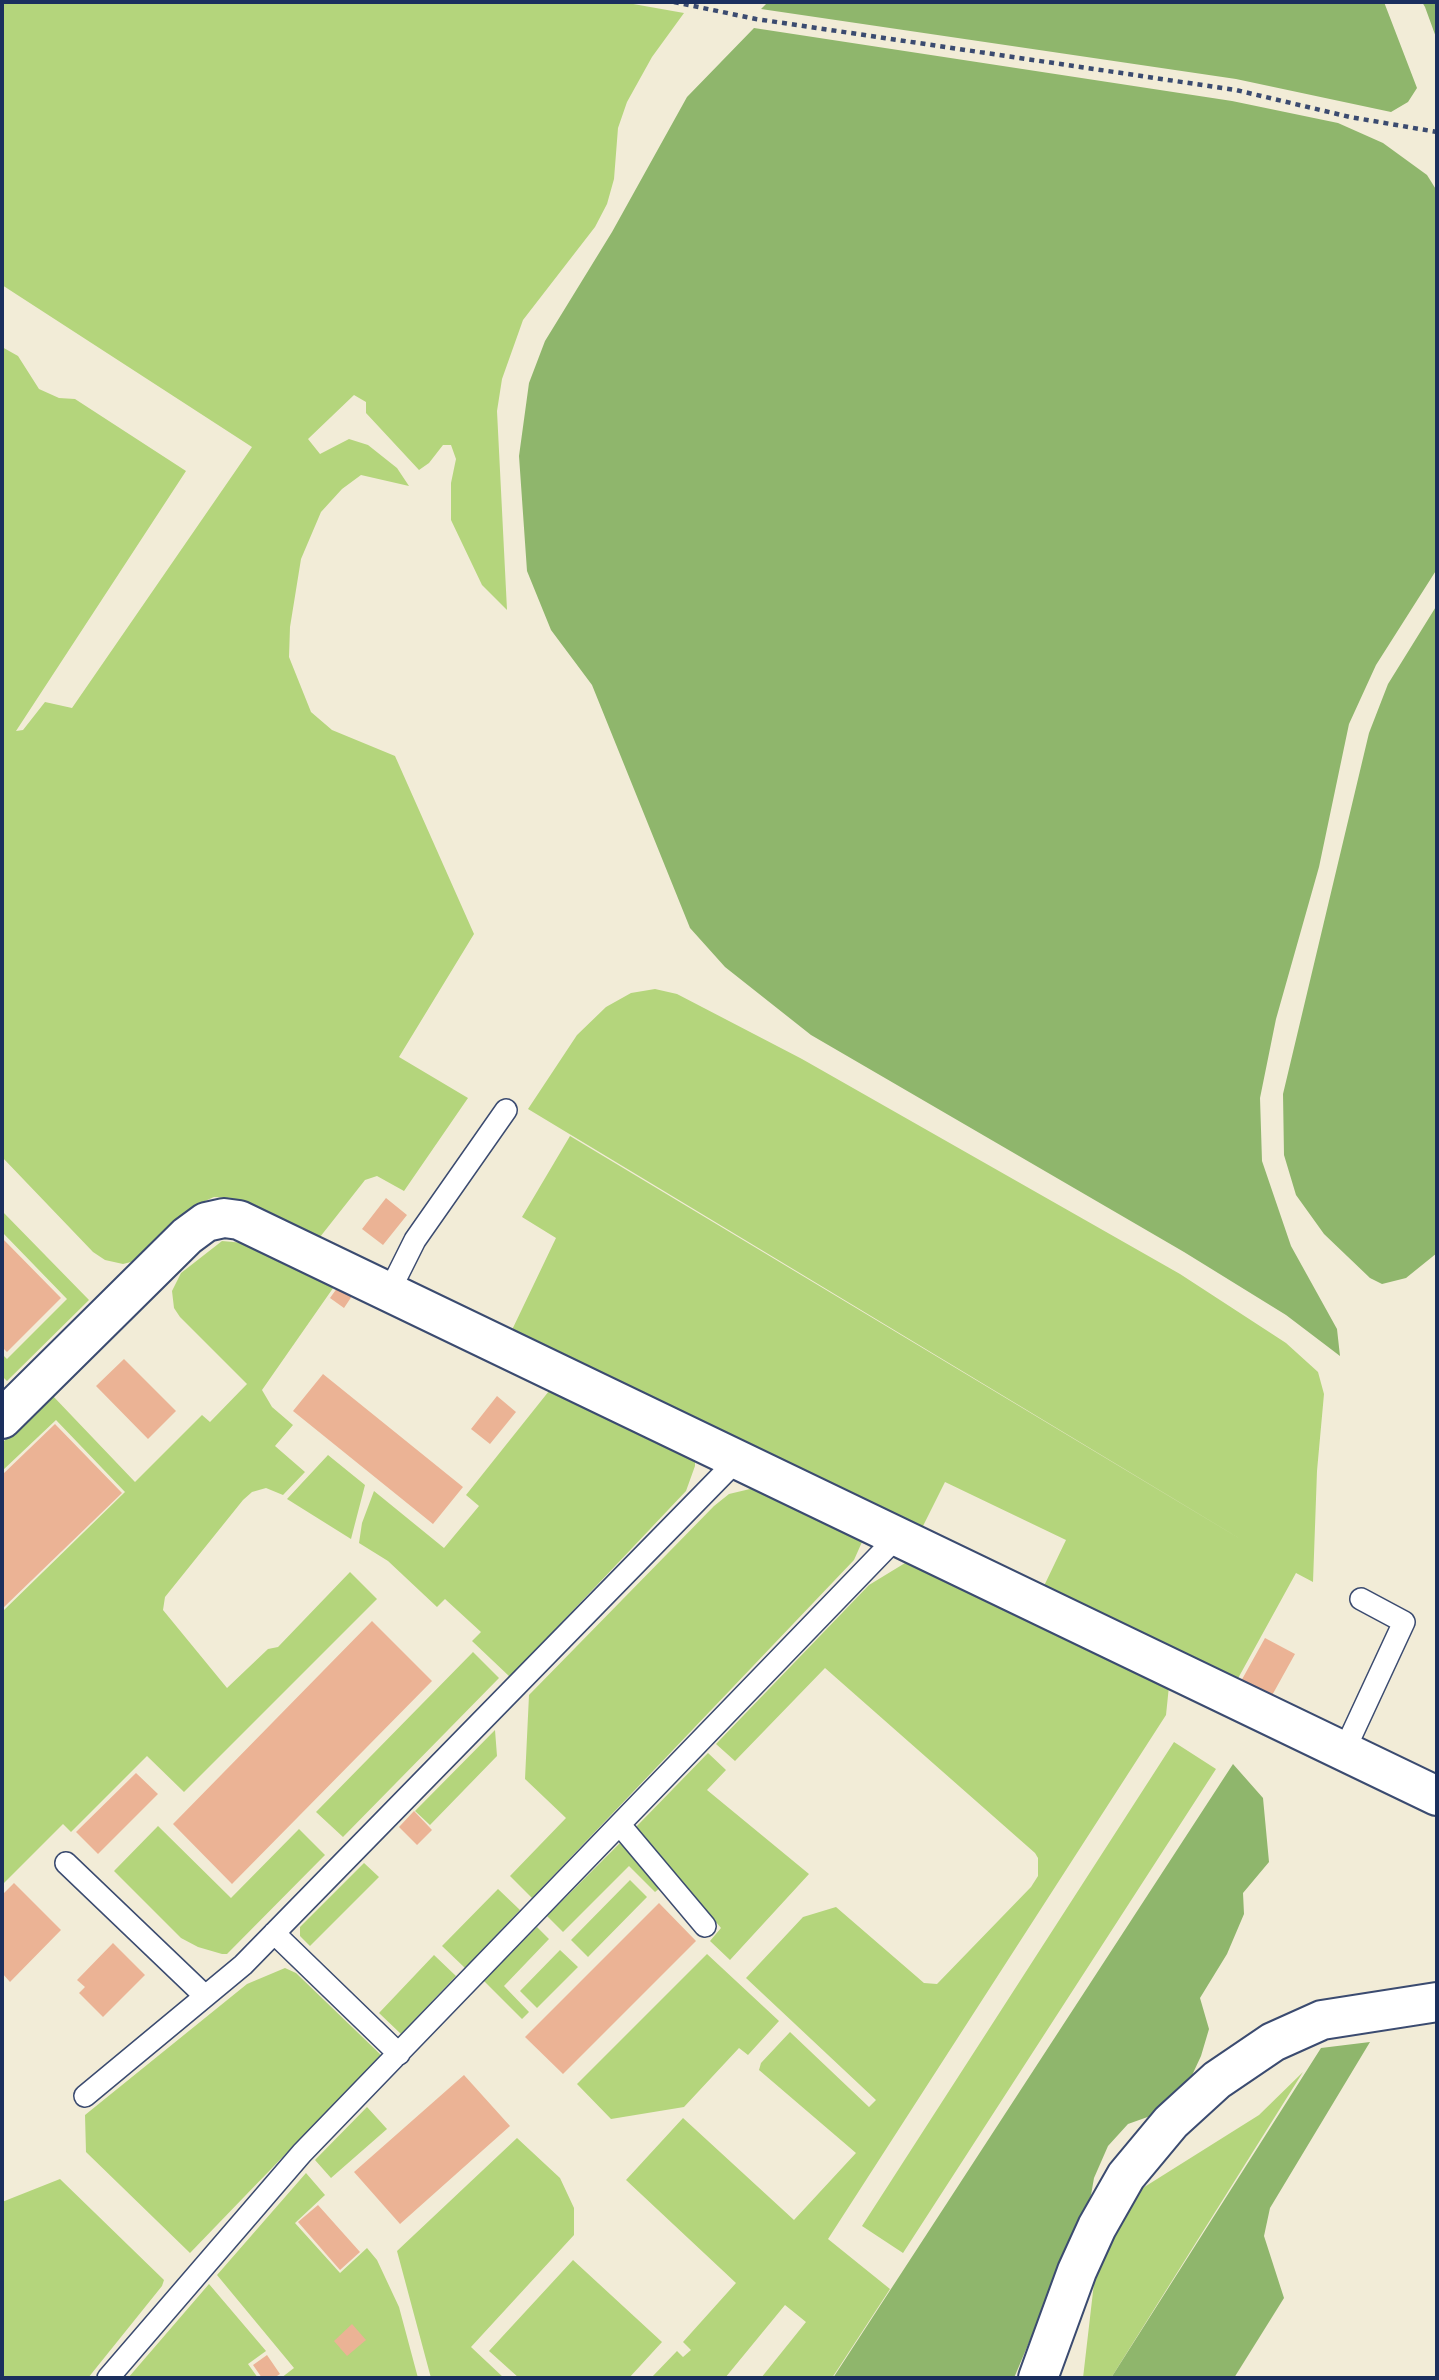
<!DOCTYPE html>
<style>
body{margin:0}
#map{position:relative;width:1439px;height:2380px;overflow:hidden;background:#f2ecd7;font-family:"Playpen Sans",sans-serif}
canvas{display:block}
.frame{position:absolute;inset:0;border:4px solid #1b2f5e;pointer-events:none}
</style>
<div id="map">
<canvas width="1439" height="2380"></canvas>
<div class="frame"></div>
</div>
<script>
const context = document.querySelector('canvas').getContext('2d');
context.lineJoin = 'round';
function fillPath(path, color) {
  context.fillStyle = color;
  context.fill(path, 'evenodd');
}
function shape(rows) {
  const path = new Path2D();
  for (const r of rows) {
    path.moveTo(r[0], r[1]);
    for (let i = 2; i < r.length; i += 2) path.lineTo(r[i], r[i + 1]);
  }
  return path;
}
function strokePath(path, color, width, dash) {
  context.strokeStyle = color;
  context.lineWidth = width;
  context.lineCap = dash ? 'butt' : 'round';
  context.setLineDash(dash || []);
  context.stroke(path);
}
const green = shape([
 [2,2,622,2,684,13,652,57,627,102,618,128,614,179,607,204,595,227,523,320,502,379,497,411,507,610,482,585,451,520,451,483,456,459,451,445,443,445,429,463,419,470,366,413,366,402,354,395,308,439,320,454,349,439,368,445,397,468,409,486,361,475,342,489,321,512,301,559,290,627,289,657,311,712,332,730,395,756,474,934,399,1057,468,1098,404,1191,377,1176,365,1180,320,1237,232,1198,214,1197,196,1205,131,1262,123,1264,105,1260,93,1252,2,1157,2,347,18,356,39,389,59,398,75,399,186,471,16,731,23,730,45,702,72,708,252,447,2,285],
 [655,989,677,994,802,1059,1180,1274,1286,1343,1318,1372,1324,1394,1317,1471,1313,1582,1296,1573,1236,1682,1043,1588,1066,1540,945,1482,921,1530,511,1332,556,1238,522,1217,570,1136,1252,1546,528,1109,577,1035,606,1007,631,993],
 [2,1211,89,1300,7,1381,2,1376,2,1354,7,1359,67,1299,2,1232],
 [222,1241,244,1243,338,1281,262,1390,272,1407,293,1425,275,1446,305,1472,283,1495,266,1488,252,1492,243,1500,165,1597,163,1610,227,1688,268,1649,278,1647,350,1572,377,1599,184,1792,147,1756,71,1832,63,1824,2,1885,2,1612,125,1492,56,1420,2,1471,2,1443,52,1395,135,1482,202,1415,210,1422,247,1384,180,1317,174,1308,172,1291,181,1273],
 [553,1386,695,1458,695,1466,686,1491,510,1677,472,1641,481,1632,445,1599,437,1607,388,1561,359,1543,362,1523,374,1491,444,1548,479,1506,466,1495],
 [328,1455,365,1485,351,1539,287,1499],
 [750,1489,761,1489,860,1536,862,1542,854,1560,532,1898,510,1876,566,1818,525,1779,529,1695,714,1506,729,1494],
 [910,1560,1169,1686,1166,1715,828,2239,890,2289,832,2378,761,2378,806,2322,785,2305,725,2378,651,2378,677,2351,683,2357,691,2350,683,2342,736,2283,626,2180,683,2118,794,2220,856,2153,759,2070,761,2063,790,2032,869,2107,876,2100,746,1978,803,1917,836,1907,924,1983,937,1984,1031,1887,1038,1876,1038,1858,1035,1853,825,1668,735,1761,716,1744,869,1585],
 [473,1652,499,1678,343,1837,316,1812],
 [495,1730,497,1756,430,1825,415,1811],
 [1174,1742,1216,1769,903,2253,862,2226],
 [708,1753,726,1770,707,1790,809,1874,730,1960,710,1941,721,1928,636,1827],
 [158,1826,231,1898,299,1829,325,1855,227,1954,222,1954,198,1947,181,1938,114,1871],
 [620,1843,660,1888,655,1892,629,1866,563,1932,547,1916],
 [364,1863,379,1877,310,1946,300,1936,300,1927],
 [630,1880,647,1897,588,1957,571,1940],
 [498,1889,520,1910,465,1968,442,1946],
 [537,1927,549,1939,504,1986,529,2012,522,2019,484,1981],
 [560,1950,578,1967,537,2008,520,1991],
 [707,1954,779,2021,748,2055,739,2048,684,2107,611,2119,577,2084],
 [434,1955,456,1976,401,2034,379,2013],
 [285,1968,296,1973,381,2055,190,2253,86,2152,85,2115,247,1984],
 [1303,2072,1111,2378,1083,2378,1097,2257,1130,2196,1259,2115],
 [367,2107,387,2129,331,2178,315,2160],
 [517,2138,560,2178,574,2208,574,2235,471,2347,504,2378,431,2378,397,2251],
 [306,2173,325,2195,295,2223,340,2273,367,2248,377,2260,399,2307,418,2378,281,2378,294,2368,217,2275],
 [60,2179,164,2280,162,2286,88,2378,2,2378,2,2202],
 [573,2260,662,2342,629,2378,519,2378,489,2351],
 [209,2284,266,2351,248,2364,258,2378,128,2378]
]);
const forest = shape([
 [768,2,1384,2,1417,88,1408,102,1391,112,1236,79,761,9],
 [1422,2,1437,2,1437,40,1425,7],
 [754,28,1232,101,1338,123,1383,143,1427,175,1437,191,1437,569,1376,665,1349,724,1319,867,1276,1019,1260,1098,1262,1161,1291,1246,1337,1329,1340,1356,1286,1315,1184,1252,811,1035,725,967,690,928,592,685,551,630,527,571,519,456,529,383,545,341,612,232,687,97],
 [1437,605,1437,1253,1406,1278,1382,1284,1370,1278,1324,1234,1296,1195,1284,1155,1283,1094,1369,733,1388,684],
 [1233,1764,1263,1798,1269,1862,1243,1893,1244,1914,1227,1954,1200,1998,1209,2029,1201,2056,1181,2099,1156,2114,1128,2124,1108,2146,1094,2178,1091,2195,1014,2378,833,2378],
 [1370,2042,1270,2208,1264,2236,1284,2298,1234,2378,1111,2378,1321,2048]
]);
const building = shape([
 [386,1198,407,1215,383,1245,362,1229],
 [2,1238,61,1298,7,1352,2,1347],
 [340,1284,354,1293,344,1308,330,1298],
 [124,1359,176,1411,148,1439,96,1386],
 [323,1374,463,1487,433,1524,293,1411],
 [497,1396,516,1412,490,1444,471,1429],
 [55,1424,122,1493,2,1609,2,1475],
 [372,1621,432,1681,232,1884,173,1824],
 [1265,1638,1295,1654,1270,1699,1240,1683],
 [136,1773,158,1794,98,1854,76,1832],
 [414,1811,432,1830,417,1845,399,1827],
 [14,1883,61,1930,10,1982,2,1973,2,1895],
 [659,1903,696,1941,563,2074,525,2037],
 [113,1943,145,1975,103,2017,79,1993,85,1987,77,1980],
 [464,2075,510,2126,400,2224,354,2172],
 [318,2205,360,2252,340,2270,298,2222],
 [352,2324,366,2340,347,2356,334,2341],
 [267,2355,280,2374,274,2378,262,2378,253,2365]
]);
const path = shape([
 [674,2,756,19,1236,90,1350,117,1437,132]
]);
const service = shape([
 [390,1290,415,1240,506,1110],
 [1345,1749,1404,1622,1361,1599],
 [620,1825,705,1926],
 [66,1863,205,1996],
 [274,1933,399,2054],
 [85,2096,243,1965,739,1458],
 [108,2378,302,2153,899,1535]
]);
const minor = shape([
 [2,1419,187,1236,206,1222,224,1218,239,1220,1437,1796],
 [1038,2378,1077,2271,1097,2227,1126,2176,1171,2122,1217,2080,1273,2042,1322,2020,1437,2002]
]);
fillPath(green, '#b4d57c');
fillPath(forest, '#8fb66c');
fillPath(building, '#ebb395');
strokePath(service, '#3b4b70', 24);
strokePath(minor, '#3b4b70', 42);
strokePath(path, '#3b4b70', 4.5, [5, 5]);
strokePath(service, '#fff', 21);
strokePath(minor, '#fff', 38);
</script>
